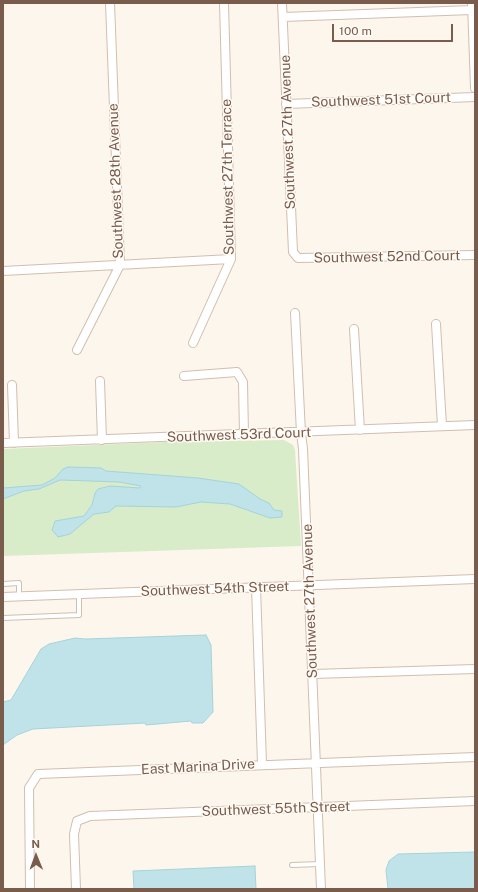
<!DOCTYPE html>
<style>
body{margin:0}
#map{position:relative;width:478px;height:892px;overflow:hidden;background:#fdf6ec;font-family:"Public Sans",sans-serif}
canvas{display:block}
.frame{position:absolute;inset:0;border:4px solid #7a5c4d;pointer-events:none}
.north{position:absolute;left:16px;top:836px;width:40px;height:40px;-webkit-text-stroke:3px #fffaf3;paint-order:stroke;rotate:359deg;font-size:11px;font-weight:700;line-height:16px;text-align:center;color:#7a5c4d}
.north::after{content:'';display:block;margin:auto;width:14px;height:18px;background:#7a5c4d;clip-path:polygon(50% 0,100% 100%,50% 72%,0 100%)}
.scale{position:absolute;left:332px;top:24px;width:121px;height:18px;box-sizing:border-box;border:2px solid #7a5c4d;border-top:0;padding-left:5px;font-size:12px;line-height:14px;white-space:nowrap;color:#7a5c4d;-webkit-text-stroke:3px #fffaf3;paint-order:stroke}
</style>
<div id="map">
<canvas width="478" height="892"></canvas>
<div class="frame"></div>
<div class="north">N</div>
<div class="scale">100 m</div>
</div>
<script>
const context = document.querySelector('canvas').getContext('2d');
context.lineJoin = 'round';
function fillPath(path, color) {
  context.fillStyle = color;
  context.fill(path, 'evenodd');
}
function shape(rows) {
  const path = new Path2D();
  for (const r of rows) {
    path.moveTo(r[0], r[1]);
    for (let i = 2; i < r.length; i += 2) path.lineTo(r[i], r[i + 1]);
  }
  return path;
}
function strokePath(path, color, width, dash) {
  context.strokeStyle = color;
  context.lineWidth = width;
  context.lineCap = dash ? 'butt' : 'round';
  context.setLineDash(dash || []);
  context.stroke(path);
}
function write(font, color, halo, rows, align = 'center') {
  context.font = font + ' "Public Sans",sans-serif';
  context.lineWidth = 3;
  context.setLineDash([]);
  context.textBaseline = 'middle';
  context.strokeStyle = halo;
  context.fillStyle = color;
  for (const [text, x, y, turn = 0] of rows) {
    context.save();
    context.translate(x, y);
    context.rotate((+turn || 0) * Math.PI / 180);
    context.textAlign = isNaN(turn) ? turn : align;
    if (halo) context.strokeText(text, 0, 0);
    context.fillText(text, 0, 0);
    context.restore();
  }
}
const green = shape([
 [284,440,293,445,295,450,301,546,3,556,3,449,165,442]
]);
const water = shape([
 [68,467,101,468,106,471,198,478,239,484,260,499,269,503,274,510,282,511,282,517,270,518,230,504,201,502,176,507,116,506,109,512,94,514,70,534,58,537,52,530,55,521,84,516,92,505,95,493,98,489,110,486,140,488,141,486,119,482,60,480,39,489,24,491,3,499,3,488,42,485,55,478,63,469,68,467],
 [206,635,211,645,213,712,203,723,192,723,191,721,146,725,145,723,33,729,17,735,3,745,3,702,11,700,41,649,49,644,75,638,85,639,206,635],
 [475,852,475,889,388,889,386,870,389,861,398,854,475,852],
 [255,866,256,889,134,889,133,871,255,866]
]);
const lane = shape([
 [3,584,19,583,19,596],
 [3,618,79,615,79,594],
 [292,865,320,864]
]);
const street = shape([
 [282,3,293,252,298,258,475,255],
 [472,3,475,88],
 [283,17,472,10],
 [286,104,475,97],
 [3,271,231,259],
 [295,313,301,433,303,449,321,889],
 [436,324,442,426],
 [354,329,360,430],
 [193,343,231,259,224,3],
 [77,350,120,265,110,3],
 [184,376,237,372,243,382,244,435],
 [100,381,102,440],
 [12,385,14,443],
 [3,443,475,425],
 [256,587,262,764],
 [3,597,475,579],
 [313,674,475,669],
 [30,889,29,788,38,774,475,757],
 [76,889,74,834,77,821,90,816,475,801]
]);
const streetNames = [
 ["Southwest 51st Court",381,100,-2],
 ["Southwest 27th Avenue",288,132,-92],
 ["Southwest 27th Terrace",228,177,-91],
 ["Southwest 28th Avenue",116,181,-92],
 ["Southwest 52nd Court",387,257,-1],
 ["Southwest 53rd Court",239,435,-2],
 ["Southwest 54th Street",215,589,-2],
 ["Southwest 27th Avenue",310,601,-92],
 ["East Marina Drive",198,767,-3],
 ["Southwest 55th Street",276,809,-2]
];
fillPath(green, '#d8ecc9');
fillPath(water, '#bfe3e8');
strokePath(water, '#a5d3da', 1);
strokePath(lane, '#d1beb0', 6);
strokePath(street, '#d1beb0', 10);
strokePath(lane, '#fff', 4);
strokePath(street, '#fff', 8);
write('14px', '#7a5c4d', '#fffaf3', streetNames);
</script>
